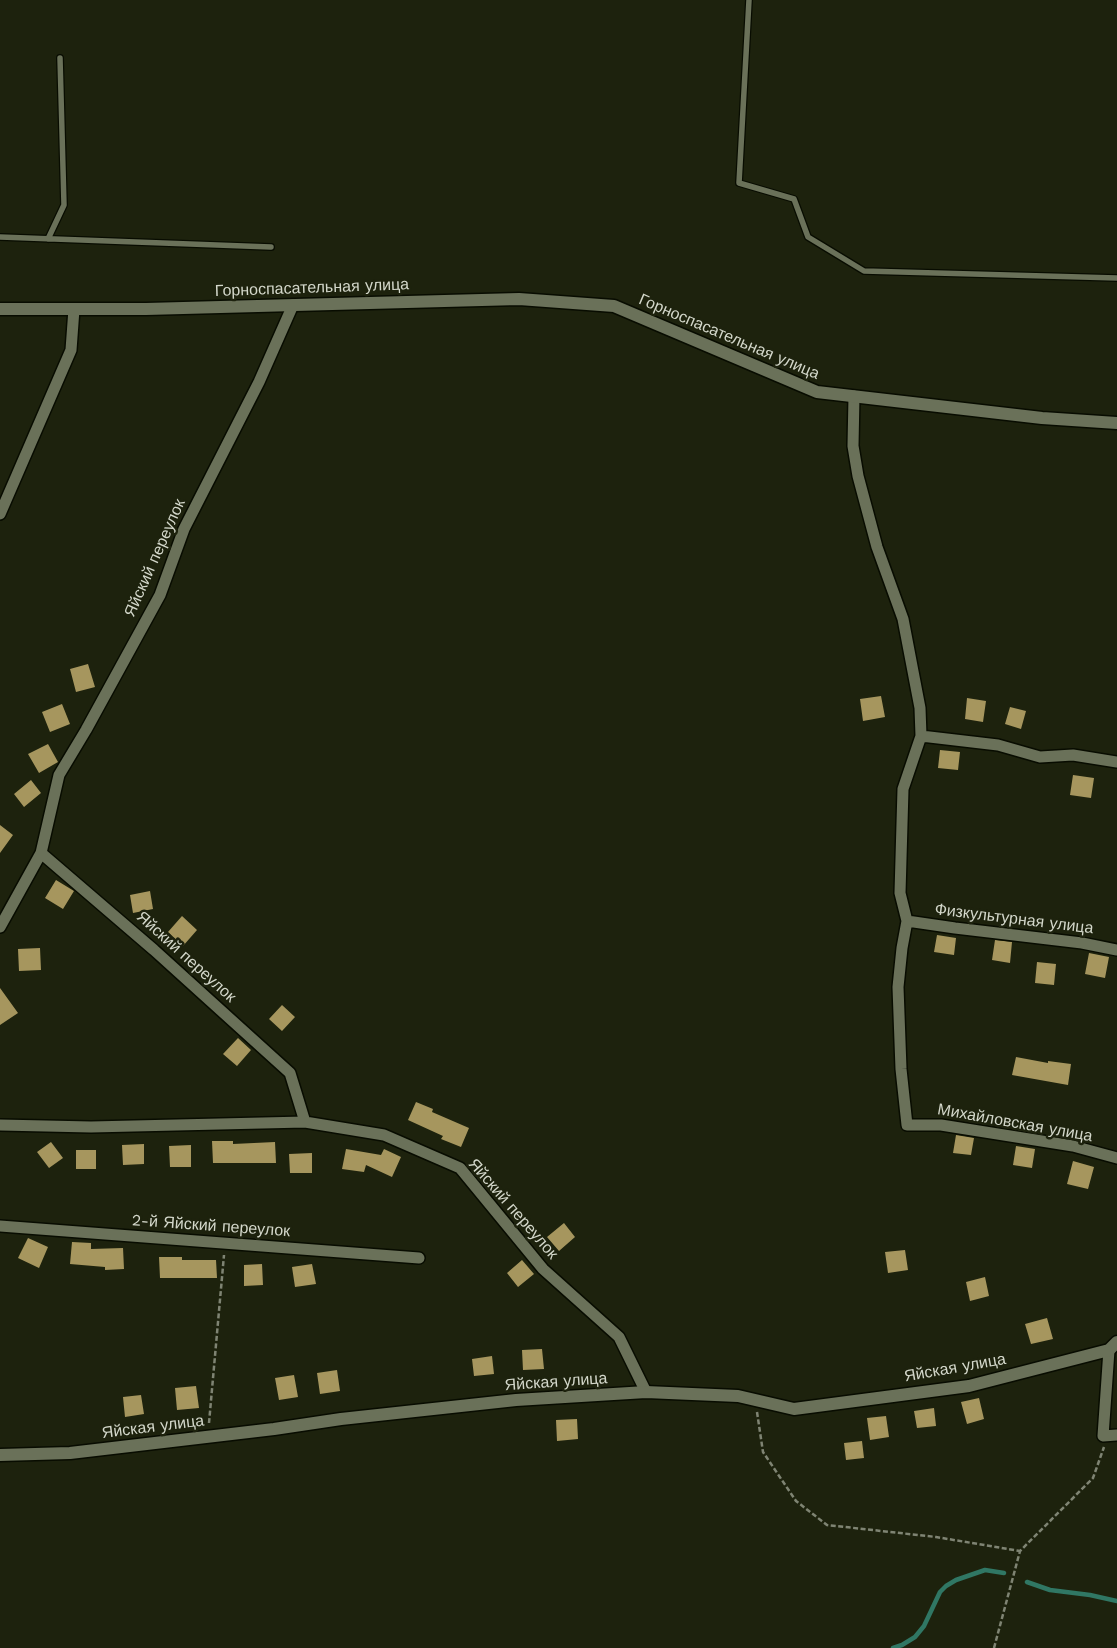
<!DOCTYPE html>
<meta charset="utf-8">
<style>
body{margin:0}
canvas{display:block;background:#1d220d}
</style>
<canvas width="1117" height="1648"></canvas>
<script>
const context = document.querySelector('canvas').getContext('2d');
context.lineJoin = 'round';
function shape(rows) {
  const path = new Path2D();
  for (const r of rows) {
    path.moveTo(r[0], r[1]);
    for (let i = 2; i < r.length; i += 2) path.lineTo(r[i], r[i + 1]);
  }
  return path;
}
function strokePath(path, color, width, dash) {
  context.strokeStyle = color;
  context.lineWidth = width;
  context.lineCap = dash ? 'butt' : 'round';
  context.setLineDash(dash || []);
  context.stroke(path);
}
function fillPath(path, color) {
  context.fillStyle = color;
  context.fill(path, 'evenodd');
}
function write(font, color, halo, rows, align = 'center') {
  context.font = font + ' "Work Sans",sans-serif';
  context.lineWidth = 5;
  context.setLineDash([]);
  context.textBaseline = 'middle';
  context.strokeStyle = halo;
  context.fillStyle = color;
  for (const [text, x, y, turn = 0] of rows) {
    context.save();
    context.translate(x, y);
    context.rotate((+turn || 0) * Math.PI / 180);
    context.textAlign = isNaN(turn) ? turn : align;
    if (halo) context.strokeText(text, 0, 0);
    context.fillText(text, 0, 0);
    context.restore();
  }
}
const stream = shape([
 [1027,1582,1050,1590,1090,1595,1117,1601],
 [893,1648,902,1645,915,1637,924,1626,940,1592,946,1586,956,1580,985,1570,1004,1573]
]);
const building = shape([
 [88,664,95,687,76,692,70,669],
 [881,696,885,717,863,721,860,699],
 [967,698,986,701,983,722,965,719],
 [62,704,70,724,50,732,42,712],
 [1010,707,1026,711,1021,729,1005,724],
 [48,744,58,762,39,773,28,754],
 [940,750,960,752,958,770,938,768],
 [1073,775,1094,778,1091,798,1070,795],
 [31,780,41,793,24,807,14,794],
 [0,825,13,835,0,853],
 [56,880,74,891,63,909,45,898],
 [150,891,153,909,133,913,130,895],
 [182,916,197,930,183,946,168,932],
 [937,935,956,938,954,955,934,952],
 [995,940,1012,942,1010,963,992,960],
 [40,948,41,970,19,971,18,949],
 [1089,953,1109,957,1105,978,1085,974],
 [1037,962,1056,964,1054,985,1035,983],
 [0,988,18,1013,0,1025],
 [282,1005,295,1017,282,1031,269,1019],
 [238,1038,251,1050,237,1066,223,1054],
 [1016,1057,1048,1063,1048,1061,1071,1064,1068,1085,1012,1075],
 [416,1102,433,1109,432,1112,469,1128,461,1147,441,1139,443,1136,408,1120],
 [956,1135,974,1138,971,1155,953,1153],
 [212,1141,233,1141,233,1144,275,1142,276,1163,213,1163],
 [51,1142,63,1158,49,1168,37,1152],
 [144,1144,144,1164,123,1165,122,1145],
 [191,1145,191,1167,170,1167,169,1146],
 [1016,1146,1035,1149,1032,1168,1013,1165],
 [346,1149,381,1155,384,1149,401,1157,392,1177,366,1165,364,1172,342,1169],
 [76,1150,96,1150,96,1169,76,1169],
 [312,1153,312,1173,290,1173,289,1154],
 [1073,1161,1094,1167,1088,1189,1067,1184],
 [564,1223,575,1237,559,1251,547,1237],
 [28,1238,48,1247,39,1268,18,1258],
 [72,1242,91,1243,91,1249,123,1248,124,1269,105,1270,105,1267,70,1264],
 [905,1250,908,1270,888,1273,885,1252],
 [159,1257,182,1257,182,1260,216,1260,217,1278,160,1278],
 [522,1260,534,1274,518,1287,507,1273],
 [262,1264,263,1285,244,1286,244,1265],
 [312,1264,316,1284,295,1287,292,1267],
 [985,1277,989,1296,970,1301,966,1282],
 [1047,1318,1053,1339,1031,1344,1025,1324],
 [542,1349,544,1369,523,1370,522,1350],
 [492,1356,494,1374,474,1376,472,1359],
 [337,1370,340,1391,320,1394,317,1373],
 [294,1375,298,1397,279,1400,275,1378],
 [196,1386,199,1408,177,1410,175,1388],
 [141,1395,144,1414,125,1417,123,1397],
 [979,1398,984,1419,967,1424,961,1402],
 [934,1408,936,1426,917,1428,914,1411],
 [886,1416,889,1437,870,1440,867,1418],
 [577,1419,578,1439,557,1441,556,1420],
 [862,1441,864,1458,846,1460,844,1443]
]);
const path = shape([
 [757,1412,763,1452,796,1501,827,1525,936,1537,1020,1551],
 [209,1423,224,1255],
 [994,1648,1020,1551,1093,1478,1104,1447]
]);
const service = shape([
 [749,0,739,183,794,199,808,237,864,271,1117,278],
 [0,237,271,247],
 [48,239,64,205,60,58]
]);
const minor = shape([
 [293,305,259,382,184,529,160,595,86,730,59,775,41,853,154,950,290,1073,305,1122],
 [854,396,853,446,858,476,877,547,903,619,920,708,921,736,903,789,900,893,907,921,902,948,898,987,901,1069,907,1125,941,1125,1073,1146,1117,1158],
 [0,514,71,350,74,309],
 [921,736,998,745,1040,757,1073,755,1117,762],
 [907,921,955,928,1082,943,1117,950],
 [0,927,41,853],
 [0,1125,91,1127,305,1122,384,1135,460,1168,543,1269,619,1337,646,1392],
 [0,1226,419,1258],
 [1109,1350,1103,1436,1117,1435]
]);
const tertiary = shape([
 [0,309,146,309,519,299,614,306,817,392,1042,418,1117,423],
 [0,1455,70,1453,274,1429,341,1419,516,1400,646,1392,738,1396,794,1409,969,1386,1109,1350,1117,1342]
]);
const streetNames = [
 ["Горноспасательная улица",312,288,-2],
 ["Горноспасательная улица",729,337,23],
 ["Яйский переулок",155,558,-66],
 ["Физкультурная улица",1014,919,7],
 ["Яйский переулок",186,957,42],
 ["Михайловская улица",1015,1123,10],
 ["Яйский переулок",513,1209,49],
 ["2-й Яйский переулок",211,1226,4],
 ["Яйская улица",955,1368,-10],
 ["Яйская улица",556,1382,-4],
 ["Яйская улица",153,1427,-7]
];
strokePath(stream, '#307764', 4.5);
fillPath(building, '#a6965e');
strokePath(service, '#080c00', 8);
strokePath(minor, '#080c00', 14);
strokePath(tertiary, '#080c00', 15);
strokePath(path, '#7f8473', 2.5, [5, 2.5]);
strokePath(service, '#6a7159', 5.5);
strokePath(minor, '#6a7159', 11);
strokePath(tertiary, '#6a7159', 12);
write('16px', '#d3d7ca', '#1d220d', streetNames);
</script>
